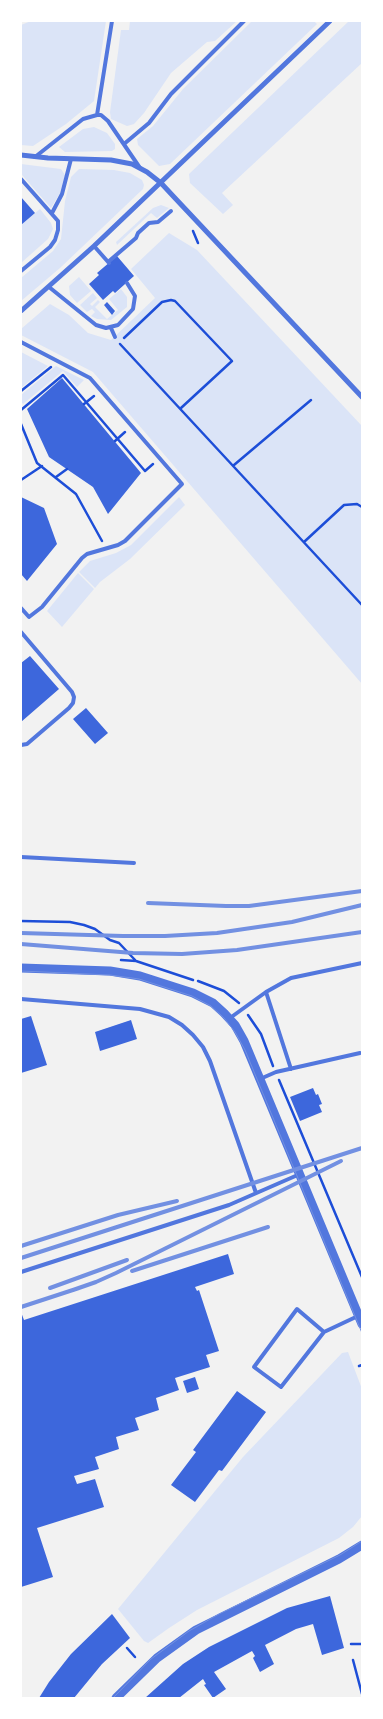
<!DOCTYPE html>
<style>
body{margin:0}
#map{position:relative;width:383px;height:1719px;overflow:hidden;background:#f2f2f2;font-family:Raleway,sans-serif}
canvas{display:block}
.frame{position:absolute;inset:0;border:22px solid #fff;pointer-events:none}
</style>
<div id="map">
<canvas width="383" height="1719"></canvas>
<div class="frame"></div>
</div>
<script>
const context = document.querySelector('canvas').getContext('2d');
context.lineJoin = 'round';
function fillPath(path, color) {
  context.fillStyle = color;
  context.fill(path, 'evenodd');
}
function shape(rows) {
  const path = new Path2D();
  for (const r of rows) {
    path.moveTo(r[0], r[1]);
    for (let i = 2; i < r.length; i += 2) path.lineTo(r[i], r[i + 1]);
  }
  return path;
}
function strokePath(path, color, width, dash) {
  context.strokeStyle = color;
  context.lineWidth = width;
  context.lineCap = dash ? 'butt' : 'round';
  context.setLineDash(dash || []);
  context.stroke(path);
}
const green = shape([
 [31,21,106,21,94,101,66,124,33,146,21,145,21,25],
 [130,21,237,21,215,41,207,42,171,73,144,113,134,124,127,126,111,119,110,112,121,30,129,30],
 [252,21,314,21,317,24,170,164,159,166,138,145,137,139,153,126,183,89],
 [349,21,362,21,362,63,222,193,233,205,223,214,190,183,189,174],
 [94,127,107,133,115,144,115,149,112,151,65,152,59,147,83,129],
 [21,164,61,169,65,175,60,193,51,208,22,175],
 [79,169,114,170,130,173,142,180,144,185,143,189,60,268,21,301,21,278,53,251,61,239,65,201,71,177],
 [161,205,169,208,157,218,151,213,117,245,116,242,153,208],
 [40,209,51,223,53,229,48,239,21,263,21,225],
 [169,233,197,250,362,426,362,684,93,372,21,335,21,329,50,304,69,315,88,333,111,340,155,298,131,269],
 [79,277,91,291,77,303,70,295,69,286],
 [121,289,127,297,127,307,111,320,97,319,91,316,95,312,92,309,87,312,80,305,93,293,97,298,90,304,92,306,98,300,100,302,95,307,107,319,118,310,109,299],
 [21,352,48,366,21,388],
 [56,366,84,380,77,387,63,371,23,404,21,401,21,395],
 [179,497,185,505,130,559,100,582,95,588,79,572,90,561,116,553,131,545],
 [78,573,94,589,62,627,47,611],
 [348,1352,362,1389,362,1516,353,1527,339,1538,197,1610,169,1628,148,1643,144,1641,118,1609,243,1457,342,1353]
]);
const building = shape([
 [21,197,35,213,21,225],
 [117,256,134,276,115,293,113,291,103,300,89,284,99,275,97,273],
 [107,302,115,311,112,315,104,305],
 [62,378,141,473,108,514,93,487,49,457,27,409],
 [21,497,44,508,57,544,27,581,21,574],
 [30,656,59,689,21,722,21,663],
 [86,708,108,733,95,744,73,719],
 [31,1016,47,1065,21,1073,21,1019],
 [131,1020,137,1039,100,1051,95,1032],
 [313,1088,316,1095,318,1094,322,1104,319,1105,322,1112,300,1121,290,1097],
 [228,1254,234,1274,195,1287,197,1291,199,1290,219,1351,206,1355,210,1367,175,1378,179,1390,156,1398,159,1410,135,1418,139,1430,116,1437,119,1449,95,1457,99,1469,74,1476,77,1484,95,1479,104,1507,37,1528,53,1577,21,1587,21,1312,24,1320],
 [195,1377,199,1389,187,1393,183,1381],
 [237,1391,266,1412,222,1471,219,1470,195,1502,171,1485,196,1452,193,1450],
 [330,1596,344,1648,322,1655,313,1624,296,1629,265,1645,274,1664,260,1672,253,1658,255,1656,252,1651,214,1672,226,1689,213,1698,204,1685,206,1684,203,1679,179,1698,145,1698,183,1664,209,1647,287,1608],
 [112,1614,130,1638,102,1664,74,1698,39,1698,49,1682,71,1654]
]);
const path = shape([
 [193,231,198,243],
 [124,338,162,302,171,300,175,301,232,361,181,408],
 [120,344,362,605],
 [21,391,51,367],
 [84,404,94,396],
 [21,410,63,375,145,471,153,464],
 [21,424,37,463,76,494,102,541],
 [115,441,125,432],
 [234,465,311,400],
 [56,477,67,469],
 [21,480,42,466],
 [304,542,344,505,357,504,362,507],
 [21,921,70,922,84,925,95,929,110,940,119,943,136,961],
 [121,960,136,961,193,980],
 [198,981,224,991,239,1003],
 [248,1015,261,1034,273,1066],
 [279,1080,362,1277],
 [359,1366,362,1365],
 [351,1644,362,1644],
 [127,1648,135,1657],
 [353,1660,362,1694]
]);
const service = shape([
 [97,115,112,21],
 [124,144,149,123,171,94,244,21],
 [35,157,83,119,97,115,101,115,108,121,140,168],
 [21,179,58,221,58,230,55,240,50,247,21,271],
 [52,213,62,194,71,159],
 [94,246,109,263],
 [108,262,136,238,138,233,149,223,158,222,171,211],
 [49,287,96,325,106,328,118,325,133,309,135,296,127,283],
 [111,328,115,337],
 [21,342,90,378,182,484,125,541,118,545,87,554,82,558,42,607,29,617,21,608],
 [21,632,72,692,74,697,73,703,69,708,27,744,21,745],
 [21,857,134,863],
 [266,992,291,1069],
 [21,999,140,1009,169,1017,182,1025,193,1035,203,1047,210,1061,256,1193],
 [230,1018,266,992,291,978,362,963],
 [260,1079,276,1072,360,1053],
 [21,1272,229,1205,300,1174],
 [324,1332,297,1309,254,1367,281,1387,324,1332,358,1316]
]);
const minor = shape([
 [21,155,48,158,111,160,132,164,147,172,161,183,174,197,362,397],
 [21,311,94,246,330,21]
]);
const tertiary = shape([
 [21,968,110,971,140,976,193,993,213,1003,224,1013,235,1025,244,1041,362,1324],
 [116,1698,157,1658,196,1630,339,1559,362,1545]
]);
const tram = shape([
 [21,971,110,975,139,979,192,996,211,1006,224,1018,235,1032,245,1050,362,1333],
 [113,1698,151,1659,189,1631,219,1614,340,1555,362,1541]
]);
const rail = shape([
 [148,903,226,906,249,906,362,891],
 [21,933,123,936,165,936,217,933,292,922,362,905],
 [21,944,133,953,182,954,237,950,362,932],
 [21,1246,118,1215,177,1201],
 [21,1258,362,1148],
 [132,1271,268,1227],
 [50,1288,127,1260],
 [73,1290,96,1282,116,1273,341,1161],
 [21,1307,79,1288]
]);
fillPath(green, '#dbe4f7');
fillPath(building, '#3d67dc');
strokePath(path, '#1d4ed8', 2.5);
strokePath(service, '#5277de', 4);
strokePath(minor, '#5277de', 5);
strokePath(tertiary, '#5277de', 9);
strokePath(tram, '#7290e2', 1);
strokePath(rail, '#7290e2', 4);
</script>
